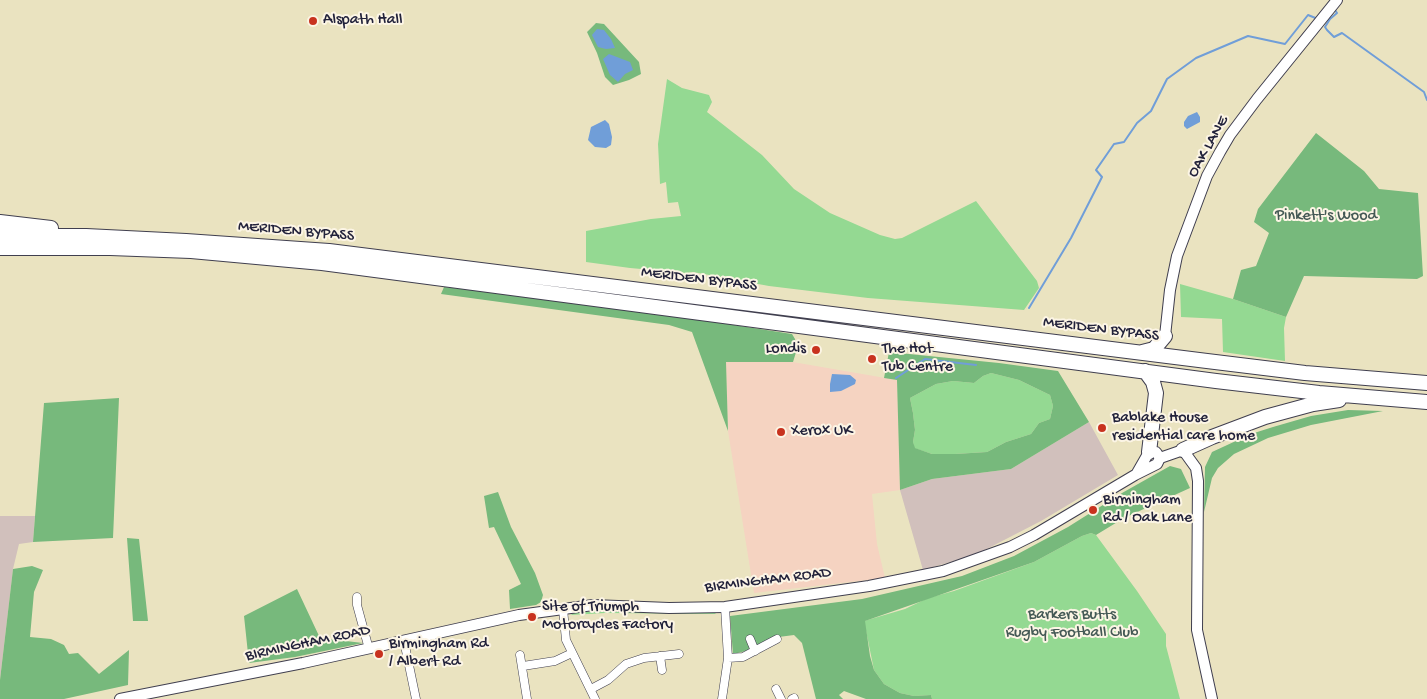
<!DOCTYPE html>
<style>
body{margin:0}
canvas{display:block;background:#eae3c0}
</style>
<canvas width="1427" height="699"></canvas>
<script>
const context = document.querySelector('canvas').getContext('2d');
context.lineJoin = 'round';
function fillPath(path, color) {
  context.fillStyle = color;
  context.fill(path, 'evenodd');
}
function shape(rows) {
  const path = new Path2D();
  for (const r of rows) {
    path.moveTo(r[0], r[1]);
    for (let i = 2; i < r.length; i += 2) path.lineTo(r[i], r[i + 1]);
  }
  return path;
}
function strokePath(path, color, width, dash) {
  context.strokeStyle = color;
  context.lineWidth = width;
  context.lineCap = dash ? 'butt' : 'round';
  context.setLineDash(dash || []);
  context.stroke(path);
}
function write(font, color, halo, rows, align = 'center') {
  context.font = font + ' "Gochi Hand",sans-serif';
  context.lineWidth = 4;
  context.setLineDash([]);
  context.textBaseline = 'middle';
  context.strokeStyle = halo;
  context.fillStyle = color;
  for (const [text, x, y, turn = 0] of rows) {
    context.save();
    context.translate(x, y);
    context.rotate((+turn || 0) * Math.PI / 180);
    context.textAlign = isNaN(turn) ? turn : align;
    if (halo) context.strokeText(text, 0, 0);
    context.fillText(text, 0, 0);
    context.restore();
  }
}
const built = shape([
 [787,361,897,380,900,490,872,494,877,544,885,578,754,593,728,431,726,362]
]);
const industrial = shape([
 [1089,422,1118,475,1041,521,977,554,923,570,900,490,932,479,1011,469],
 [0,516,35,516,33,542,19,544,13,569,0,680]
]);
const green = shape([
 [667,79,682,88,709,95,712,102,707,112,762,155,794,189,830,213,880,235,895,239,902,238,976,201,1037,281,1039,288,1024,310,868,298,769,286,693,272,686,273,630,268,586,262,586,231,651,219,681,216,678,202,668,203,666,182,660,184,658,144],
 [1180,284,1233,299,1286,317,1284,328,1285,361,1223,352,1222,319,1181,317],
 [991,373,1019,380,1050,395,1053,406,1050,419,1039,423,1031,434,1006,442,987,452,955,454,932,454,914,448,913,442,915,430,913,413,910,398,936,384,953,381,974,383,983,376],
 [1091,533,1096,535,1137,591,1166,634,1166,646,1180,699,932,699,931,695,914,696,900,693,884,684,874,670,864,621,905,609,928,598,954,591,1034,562,1082,536],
 [607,611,681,613,713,611,716,614,605,613,571,615,574,612]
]);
const forest = shape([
 [596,23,604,24,639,62,641,74,629,80,613,85,605,77,597,53,587,32],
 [1316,133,1364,171,1379,189,1418,193,1423,276,1417,279,1304,276,1286,317,1233,299,1241,270,1256,266,1269,233,1254,222,1258,209],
 [444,287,598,304,792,334,795,339,797,349,793,362,726,362,728,431,692,332,669,325,441,294],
 [889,352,999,363,1058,371,1089,422,1011,469,932,479,900,490,897,380,884,378],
 [991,373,1019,380,1050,395,1053,406,1050,419,1039,423,1031,434,1006,442,987,452,955,454,932,454,915,448,913,442,915,430,913,413,910,398,936,384,953,381,974,383,983,376],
 [119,398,113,538,33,542,44,403],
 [1348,410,1383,411,1311,425,1268,438,1234,454,1218,468,1212,478,1204,512,1205,467,1212,452,1251,434,1273,427,1311,416],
 [1170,466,1181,469,1190,488,1124,518,1096,535,1091,533,1082,536,1034,562,865,621,870,656,874,670,884,684,900,693,914,696,931,695,932,699,866,699,844,691,839,695,843,699,816,699,802,643,794,635,771,638,746,651,733,654,730,616,862,599,962,576,1014,556,1068,527,1122,493],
 [498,492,511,527,535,573,543,595,541,602,536,605,510,609,509,590,521,584,494,527,489,528,484,496],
 [127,538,139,539,148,621,133,621],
 [32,566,43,570,34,592,30,637,51,639,64,645,69,654,78,653,99,674,129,650,128,685,64,699,0,699,0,680,13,569],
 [297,589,320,638,363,643,295,657,249,663,244,616]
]);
const water = shape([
 [597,29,604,30,611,39,615,48,606,49,598,47,592,35],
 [609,54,630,62,633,70,625,74,618,82,610,75,603,59],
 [1197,112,1200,117,1200,122,1187,129,1184,126,1184,122,1188,116],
 [605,120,609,124,612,137,611,145,606,148,595,147,588,140,591,127],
 [832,374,850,375,856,380,855,384,841,391,830,392,830,384]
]);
const stream = shape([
 [1335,10,1337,13,1330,19,1325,27,1327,30,1334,37,1342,33,1424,92,1427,100],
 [1029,308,1071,238,1102,177,1096,170,1114,144,1124,142,1137,123,1151,111,1167,79,1196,58,1248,36,1285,44,1308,15,1318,19],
 [896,378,925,359,976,365]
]);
const street = shape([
 [357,597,357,605,369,649],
 [563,609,566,640,595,699],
 [750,639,755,651],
 [404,641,416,699],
 [520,655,527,699],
 [660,656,662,670],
 [728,658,743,657,777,639],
 [523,666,555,661,572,653],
 [591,689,608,680,626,664,644,658,679,654],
 [776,689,781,699],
 [722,699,728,658,725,607],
 [792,699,794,698]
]);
const secondary = shape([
 [1165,336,1170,290,1177,256,1207,176,1220,152,1230,135,1257,99,1337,0],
 [1160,458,1183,450,1196,468,1198,481,1197,630,1212,699],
 [1137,473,1149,452,1156,452,1160,458],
 [120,699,303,663,519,615,593,605,669,608,725,607,869,586,943,571,1010,547,1034,535,1135,475,1157,464,1160,458]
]);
const highway = shape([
 [0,222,51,228],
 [0,236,86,236,186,241,329,251,1207,361,1305,373,1427,383],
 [0,248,110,248,191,251,322,263,1216,381,1319,393,1427,402],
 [1142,352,1154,349,1165,336],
 [1145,371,1153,382,1156,393,1149,452],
 [1183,450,1212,437,1265,417,1313,404,1339,400]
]);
const markers = [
 [313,21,5,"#c8321e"],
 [816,350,5,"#c8321e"],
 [872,359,5,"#c8321e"],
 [1102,428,5,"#c8321e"],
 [781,432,5,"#c8321e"],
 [1093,510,5,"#c8321e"],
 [532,617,5,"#c8321e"],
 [379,654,5,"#c8321e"]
];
const poiNames = [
 ["Alspath Hall",323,21],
 ["Londis",806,350,"right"],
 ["The Hot",882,350],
 ["Tub Centre",882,368],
 ["Bablake House",1112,419],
 ["residential care home",1112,437],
 ["Xerox UK",791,432],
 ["Birmingham",1103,501],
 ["Rd / Oak Lane",1103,519],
 ["Site of Triumph",542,608],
 ["Motorcycles Factory",542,626],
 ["Birmingham Rd",389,645],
 ["/ Albert Rd",389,663]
];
const streetNames = [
 ["OAK LANE",1209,147,-61],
 ["MERIDEN BYPASS",296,232,5],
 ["MERIDEN BYPASS",699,280,7],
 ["MERIDEN BYPASS",1101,330,7],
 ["BIRMINGHAM ROAD",768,581,-7],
 ["BIRMINGHAM ROAD",308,644,-12]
];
const parkNames = [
 ["Pinkett's Wood",1326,217],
 ["Barkers Butts",1072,616],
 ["Rugby Football Club",1072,634]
];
fillPath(built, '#f5d3c1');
fillPath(industrial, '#d1c0bc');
fillPath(green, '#94d992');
fillPath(forest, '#77b97c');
fillPath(water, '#709ed8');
strokePath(stream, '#709ed8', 2);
strokePath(street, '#403f4f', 9);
strokePath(secondary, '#403f4f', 12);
strokePath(highway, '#403f4f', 16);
strokePath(street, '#fff', 8);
strokePath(secondary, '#fff', 10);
strokePath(highway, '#fff', 14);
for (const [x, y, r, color] of markers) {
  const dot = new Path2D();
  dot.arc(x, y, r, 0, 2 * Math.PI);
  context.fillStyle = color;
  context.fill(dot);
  strokePath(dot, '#fcf5e5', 2);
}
write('16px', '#22223b', '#fcf5e5', poiNames, 'left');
write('16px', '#22223b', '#fcf5e5', streetNames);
write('16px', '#445955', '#fcf5e5', parkNames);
</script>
